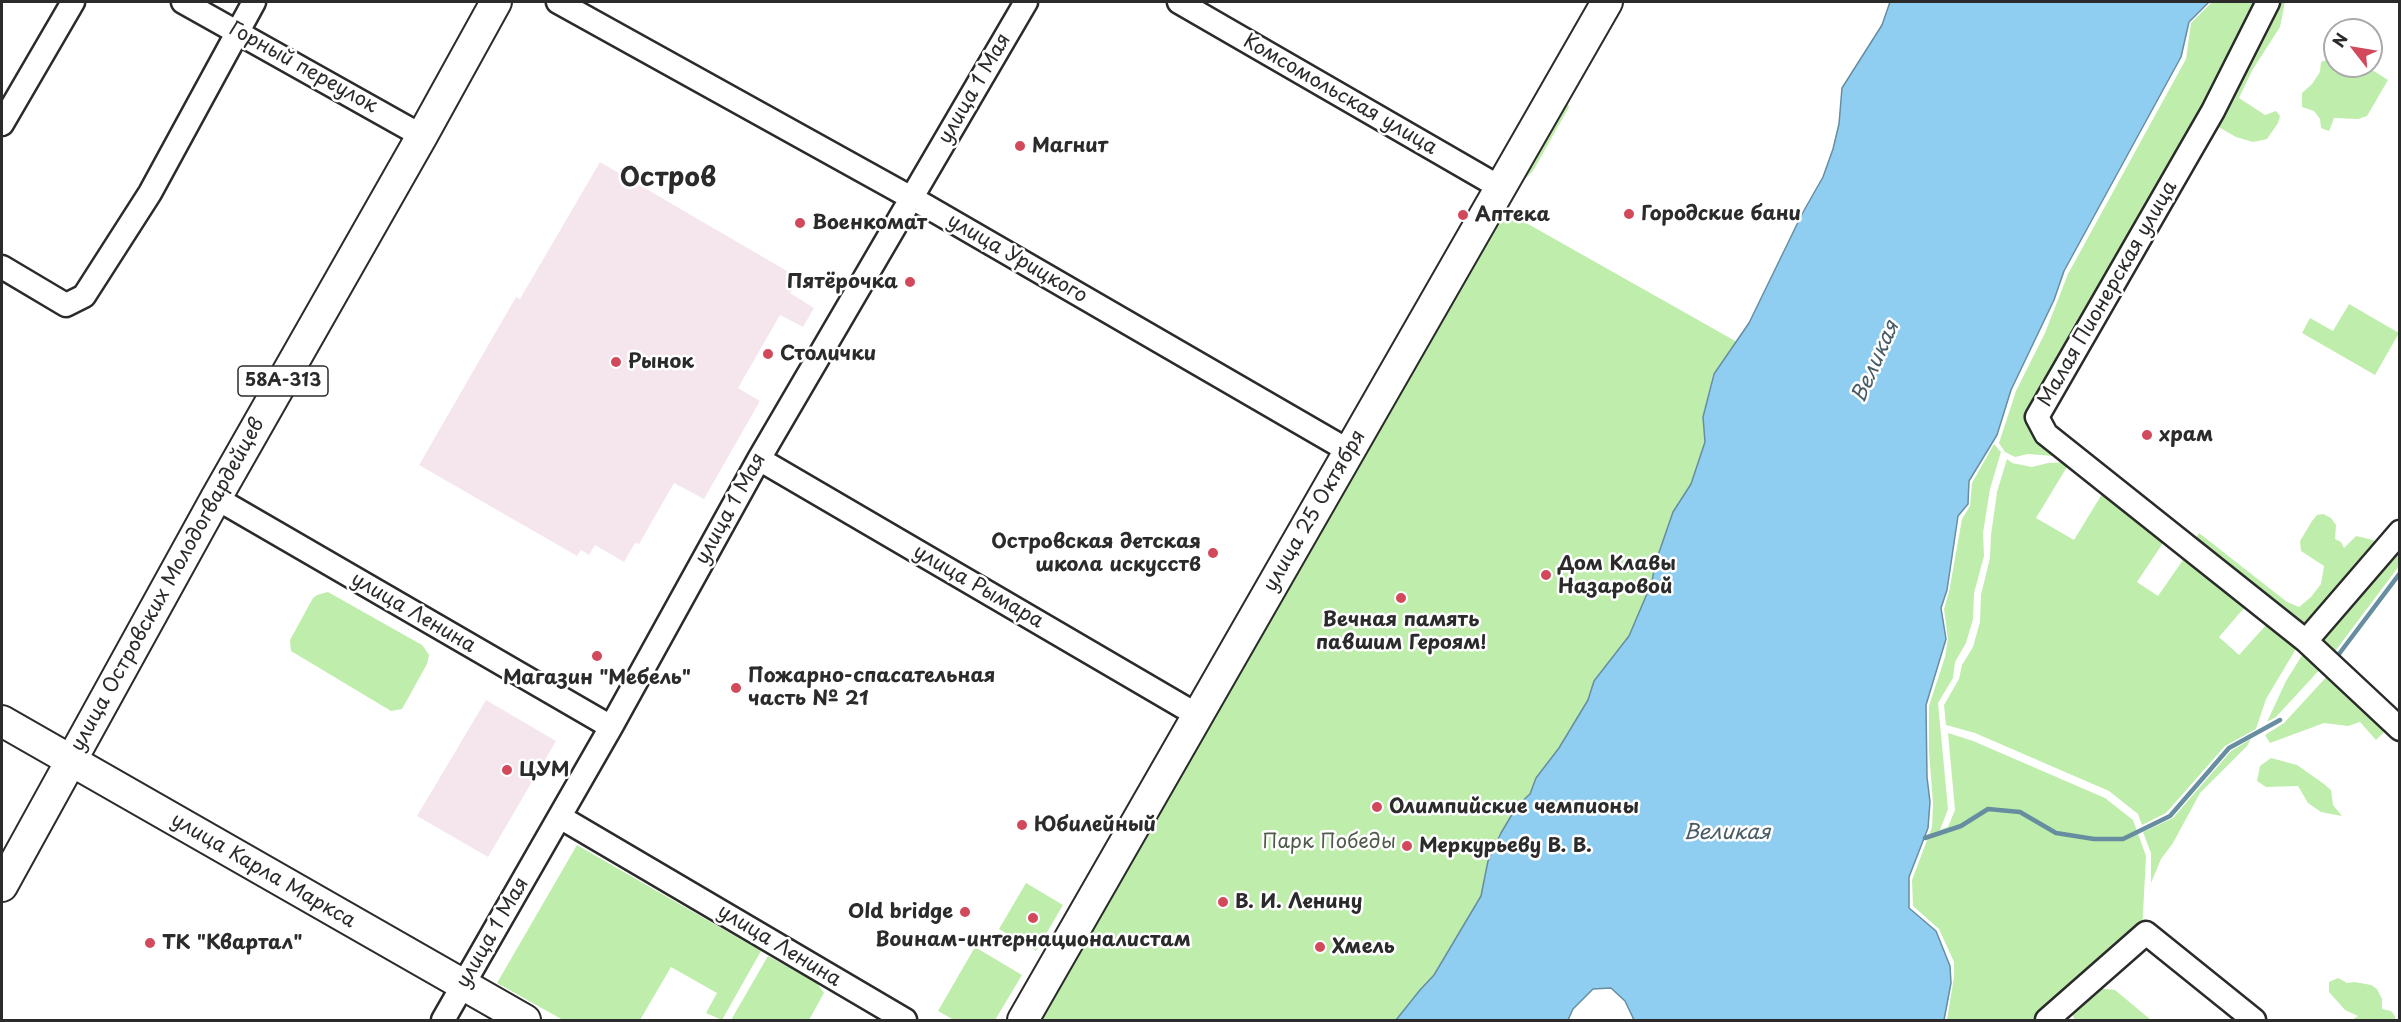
<!DOCTYPE html>
<meta charset="utf-8">
<style>
body{margin:0}
#map{position:relative;width:2401px;height:1022px;overflow:hidden;background:#fff;font-family:"Playpen Sans",sans-serif}
canvas{display:block}
.frame{position:absolute;inset:0;border:3px solid #2b2b2b;pointer-events:none}
.north{position:absolute;left:2323px;top:18px;width:60px;height:60px;box-sizing:border-box;background:#fff;border:2px solid #aaa;border-radius:50%;rotate:301deg;font-size:16px;font-weight:700;line-height:24px;text-align:center;color:#2b2b2b}
.north::after{content:'';display:block;margin:auto;width:21px;height:27px;background:#d1495b;clip-path:polygon(50% 0,100% 100%,50% 72%,0 100%)}
</style>
<div id="map">
<canvas width="2401" height="1022"></canvas>
<div class="frame"></div>
<div class="north">N</div>
</div>
<script>
const context = document.querySelector('canvas').getContext('2d');
context.lineJoin = 'round';
function fillPath(path, color) {
  context.fillStyle = color;
  context.fill(path, 'evenodd');
}
function shape(rows) {
  const path = new Path2D();
  for (const r of rows) {
    path.moveTo(r[0], r[1]);
    for (let i = 2; i < r.length; i += 2) path.lineTo(r[i], r[i + 1]);
  }
  return path;
}
function strokePath(path, color, width, dash) {
  context.strokeStyle = color;
  context.lineWidth = width;
  context.lineCap = dash ? 'butt' : 'round';
  context.setLineDash(dash || []);
  context.stroke(path);
}
function write(font, color, halo, rows, align = 'center') {
  context.font = font + ' "Playpen Sans",sans-serif';
  context.lineWidth = 5;
  context.setLineDash([]);
  context.textBaseline = 'middle';
  context.strokeStyle = halo;
  context.fillStyle = color;
  for (const [text, x, y, turn = 0] of rows) {
    context.save();
    context.translate(x, y);
    context.rotate((+turn || 0) * Math.PI / 180);
    context.textAlign = isNaN(turn) ? turn : align;
    if (halo) context.strokeText(text, 0, 0);
    context.fillText(text, 0, 0);
    context.restore();
  }
}
const built = shape([
 [600,162,799,278,790,293,814,308,803,327,780,315,738,388,760,401,704,499,674,483,639,544,635,543,624,562,595,545,589,555,581,550,577,556,419,465,516,297,520,299],
 [486,700,556,741,488,857,417,816]
]);
const green = shape([
 [2212,2,2263,2,2033,416,2060,451,2054,456,2028,454,2015,457,2005,452,1999,443,2016,391,2045,333,2068,274,2186,59,2191,23],
 [2274,2,2285,2,2280,27,2253,69,2239,98,2265,115,2276,111,2280,116,2278,123,2267,139,2253,142,2236,137,2217,126],
 [2335,57,2335,66,2366,66,2388,80,2367,116,2358,119,2334,118,2329,131,2321,128,2320,119,2314,111,2302,107,2302,93,2312,84,2320,72,2321,62],
 [1567,102,1569,107,1533,171,1526,178,1521,179],
 [1505,211,1737,342,1713,374,1703,416,1705,442,1691,484,1673,512,1655,564,1652,582,1629,636,1594,681,1588,700,1559,748,1536,778,1530,794,1517,806,1488,861,1481,896,1434,975,1420,990,1396,1020,1040,1020],
 [2349,304,2399,333,2375,375,2302,333,2310,318,2333,331],
 [1994,444,2001,452,1990,489,1983,533,1984,556,1974,593,1973,619,1966,643,1955,662,1953,678,1938,703,1948,809,1940,830,1948,827,1955,810,1948,733,1973,741,2105,798,2133,820,2146,856,2142,932,2042,1020,1947,1020,1954,977,1954,962,1939,929,1913,906,1912,880,1932,827,1933,803,1929,752,1929,706,1945,657,1948,639,1944,609,1949,592,1962,519,1970,506,1972,483],
 [2007,459,2012,463,2032,467,2048,463,2070,462,2036,518,2074,540,2102,494,2163,543,2137,582,2158,596,2185,557,2244,608,2219,637,2239,655,2267,624,2297,647,2266,699,2256,729,2225,746,2166,813,2142,825,2138,814,2109,791,1975,733,1946,725,1944,705,1959,679,1962,665,1973,647,1980,622,1981,595,1990,558,1991,535,1997,492],
 [2323,514,2331,518,2336,525,2335,539,2341,542,2344,548,2356,536,2373,540,2381,545,2315,620,2303,623,2295,620,2195,540,2199,533,2287,602,2299,607,2311,597,2321,584,2324,566,2301,551,2300,541,2312,521,2317,515],
 [2399,537,2399,566,2330,658,2311,641],
 [328,592,422,645,425,649,429,655,427,664,402,709,391,711,291,651,290,640,313,598,317,595],
 [2306,649,2323,666,2276,717,2267,722,2286,681],
 [2330,673,2388,728,2376,740,2360,722,2348,726,2324,723,2270,743,2265,735,2284,723],
 [2251,739,2247,746,2200,793,2173,843,2161,859,2151,883,2151,853,2143,832,2173,818,2231,751],
 [2271,758,2297,765,2324,784,2331,790,2333,805,2342,816,2321,812,2308,803,2298,786,2266,787,2257,781,2260,766],
 [577,845,761,951,722,1020,706,1013,717,993,671,967,640,1020,563,1020,497,983],
 [1026,883,1063,905,1036,951,999,929],
 [975,947,1022,975,995,1020,954,1020,938,1011],
 [768,956,817,983,824,993,809,1020,731,1020],
 [2338,978,2347,983,2355,982,2371,985,2377,989,2382,999,2382,1009,2391,1011,2395,1016,2395,1020,2352,1020,2358,1016,2345,1010,2329,992,2329,982],
 [2095,988,2115,990,2151,1020,2075,1020,2072,1014,2073,1008]
]);
const water = shape([
 [1890,2,2209,2,2189,22,2181,57,2064,271,2054,300,2011,390,1997,435,1969,481,1968,504,1958,516,1947,590,1941,608,1946,639,1926,705,1927,777,1930,802,1928,828,1909,877,1909,908,1936,931,1950,966,1951,983,1944,1020,1634,1020,1625,1001,1611,988,1593,989,1573,1009,1568,1020,1396,1020,1420,990,1434,975,1481,896,1488,861,1501,833,1517,806,1530,794,1536,778,1559,748,1588,700,1594,681,1629,636,1652,582,1655,564,1673,512,1691,484,1705,442,1703,417,1714,374,1749,323,1802,214,1823,177,1833,149,1839,124,1842,88,1882,25,1890,2]
]);
const stream = shape([
 [2339,654,2400,573],
 [1925,838,1961,826,1988,809,2020,812,2056,833,2094,839,2123,839,2170,816,2229,748,2280,720]
]);
const minor = shape([
 [183,2,422,136],
 [558,2,926,206,1349,451],
 [1179,2,1501,188],
 [2268,2,2213,111,2037,417,2046,434,2306,641,2400,729],
 [2,124,73,2],
 [2,267,66,305,84,296,150,193,254,2],
 [759,459,1197,715],
 [216,498,611,727],
 [2306,641,2400,532],
 [560,817,905,1020],
 [443,1020,611,727,759,459,1026,2],
 [2047,1020,2146,933,2254,1020]
]);
const major = shape([
 [2,721,525,1020],
 [2,886,216,498,422,136,496,2],
 [1023,1020,1607,2]
]);
const markers = [
 [1020,146,6,"#d1495b"],
 [1629,214,6,"#d1495b"],
 [1463,215,6,"#d1495b"],
 [800,223,6,"#d1495b"],
 [910,282,6,"#d1495b"],
 [768,354,6,"#d1495b"],
 [616,362,6,"#d1495b"],
 [2147,435,6,"#d1495b"],
 [1213,553,6,"#d1495b"],
 [1546,575,6,"#d1495b"],
 [1401,598,6,"#d1495b"],
 [597,656,6,"#d1495b"],
 [736,688,6,"#d1495b"],
 [507,770,6,"#d1495b"],
 [1377,807,6,"#d1495b"],
 [1022,825,6,"#d1495b"],
 [1407,846,6,"#d1495b"],
 [1223,902,6,"#d1495b"],
 [965,912,6,"#d1495b"],
 [1033,918,6,"#d1495b"],
 [150,943,6,"#d1495b"],
 [1320,947,6,"#d1495b"]
];
const shields = [
 [283,381,90]
];
const shieldNames = [
 ["58А-313",283,381]
];
const streetNames = [
 ["Горный переулок",303,68,29],
 ["улица 1 Мая",975,89,-60],
 ["Комсомольская улица",1340,95,30],
 ["улица Урицкого",1017,259,30],
 ["Малая Пионерская улица",2108,294,-60],
 ["улица 1 Мая",731,509,-61],
 ["улица 25 Октября",1315,511,-60],
 ["улица Островских Молодогвардейцев",168,585,-61],
 ["улица Рымара",978,587,30],
 ["улица Ленина",413,613,30],
 ["улица Карла Маркса",263,871,30],
 ["улица 1 Мая",493,933,-60],
 ["улица Ленина",779,946,31]
];
const poiNames = [
 ["Магнит",1032,146],
 ["Городские бани",1641,214],
 ["Аптека",1475,215],
 ["Военкомат",812,223],
 ["Пятёрочка",898,282,"right"],
 ["Столички",780,354],
 ["Рынок",628,362],
 ["храм",2159,435],
 ["Островская детская",1201,542,"right"],
 ["школа искусств",1201,565,"right"],
 ["Дом Клавы",1558,564],
 ["Назаровой",1558,587],
 ["Вечная память",1401,620,"center"],
 ["павшим Героям!",1401,643,"center"],
 ["Пожарно-спасательная",748,676],
 ["часть № 21",748,699],
 ["Магазин \"Мебель\"",597,678,"center"],
 ["ЦУМ",519,770],
 ["Олимпийские чемпионы",1389,807],
 ["Юбилейный",1034,825],
 ["Меркурьеву В. В.",1419,846],
 ["В. И. Ленину",1235,902],
 ["Old bridge",953,912,"right"],
 ["Воинам-интернационалистам",1033,940,"center"],
 ["ТК \"Квартал\"",162,943],
 ["Хмель",1332,947]
];
const parkNames = [
 ["Парк Победы",1329,842]
];
const waterNames = [
 ["Великая",1876,362,-66],
 ["Великая",1727,833]
];
const districtNames = [
 ["Остров",668,179]
];
fillPath(built, '#f5e6ee');
fillPath(green, '#bfedab');
fillPath(water, '#8fcef0');
strokePath(water, '#678da1', 1.5);
strokePath(stream, '#678da1', 4.5);
strokePath(minor, '#2b2b2b', 27);
strokePath(major, '#2b2b2b', 34);
strokePath(minor, '#fff', 22);
strokePath(major, '#fff', 30);
for (const [x, y, r, color] of markers) {
  const dot = new Path2D();
  dot.arc(x, y, r, 0, 2 * Math.PI);
  context.fillStyle = color;
  context.fill(dot);
  strokePath(dot, '#fff', 2);
}
for (const [x, y, w] of shields) {
  const box = new Path2D();
  box.roundRect(x - w / 2, y - 15, w, 30, 4.5);
  context.fillStyle = '#fff';
  context.fill(box);
  strokePath(box, '#2b2b2b', 1.5);
}
write('bold 18px', '#2b2b2b', null, shieldNames);
write('20px', '#2b2b2b', '#fff', streetNames);
write('bold 20px', '#2b2b2b', '#fff', poiNames, 'left');
write('20px', '#505c4b', '#fff', parkNames);
write('italic 21px', '#495c66', '#fff', waterNames);
write('bold 26px', '#2b2b2b', '#fff', districtNames);
</script>
